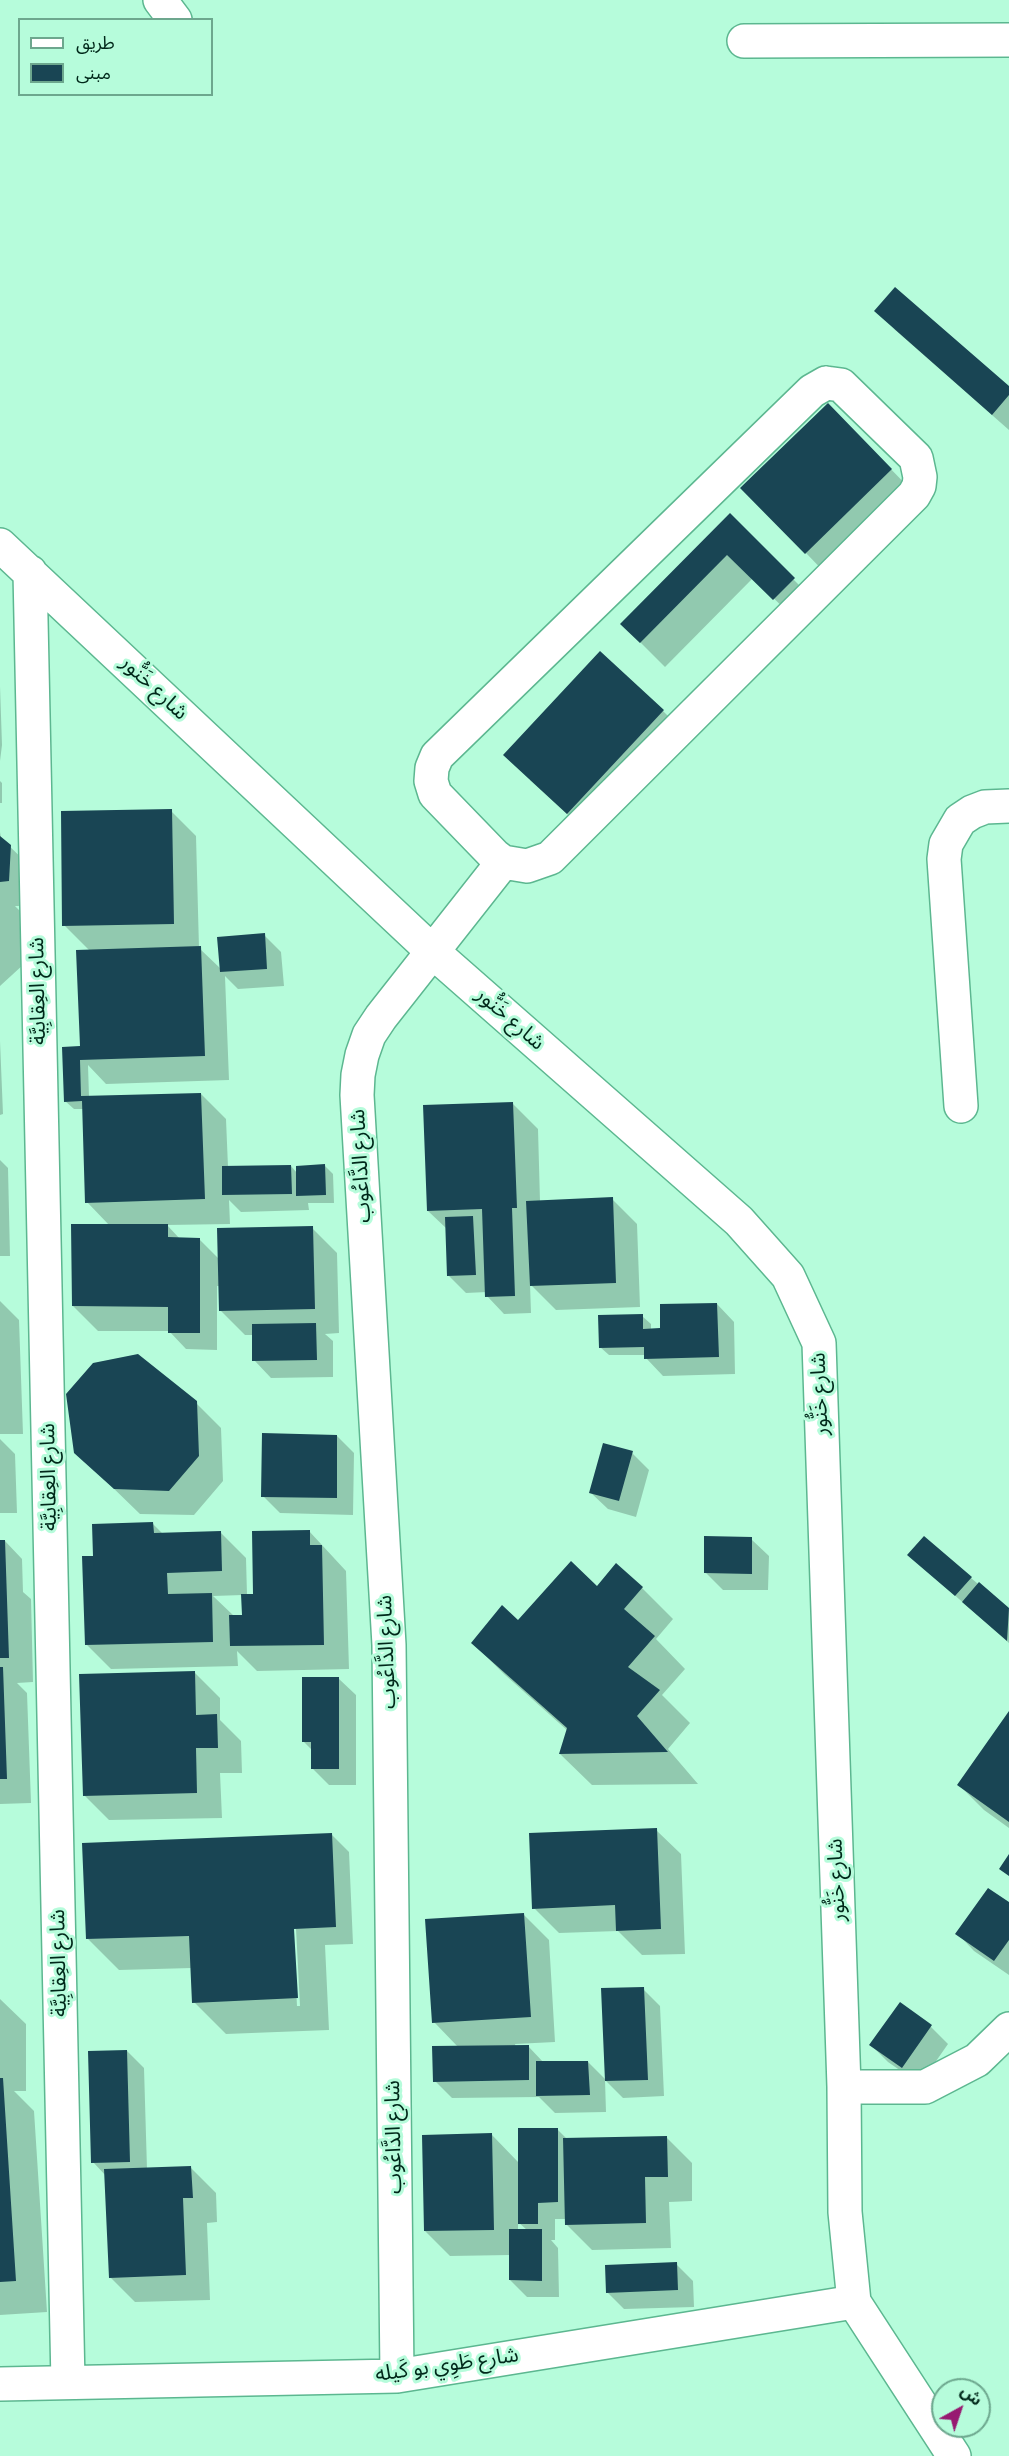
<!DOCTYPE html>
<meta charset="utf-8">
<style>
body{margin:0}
#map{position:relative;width:1009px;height:2456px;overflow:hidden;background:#b6fcdb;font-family:Karla,"Noto Sans Arabic",sans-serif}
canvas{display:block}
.legend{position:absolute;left:18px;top:18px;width:195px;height:78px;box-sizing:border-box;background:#b6fcdb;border:2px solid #6da78e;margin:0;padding:8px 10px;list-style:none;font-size:18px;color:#00281a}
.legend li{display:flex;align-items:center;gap:12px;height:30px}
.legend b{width:30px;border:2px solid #6da78e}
.north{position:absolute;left:931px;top:2378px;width:60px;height:60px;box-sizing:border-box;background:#b6fcdb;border:2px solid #6da78e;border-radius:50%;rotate:40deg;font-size:16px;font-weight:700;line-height:24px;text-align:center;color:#00281a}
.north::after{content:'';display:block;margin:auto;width:21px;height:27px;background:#971971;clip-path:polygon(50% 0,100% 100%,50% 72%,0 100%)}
</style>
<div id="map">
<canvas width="1009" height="2456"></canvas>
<ul class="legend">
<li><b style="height:8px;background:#fff"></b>طريق</li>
<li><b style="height:16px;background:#194554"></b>مبنى</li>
</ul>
<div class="north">ش</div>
</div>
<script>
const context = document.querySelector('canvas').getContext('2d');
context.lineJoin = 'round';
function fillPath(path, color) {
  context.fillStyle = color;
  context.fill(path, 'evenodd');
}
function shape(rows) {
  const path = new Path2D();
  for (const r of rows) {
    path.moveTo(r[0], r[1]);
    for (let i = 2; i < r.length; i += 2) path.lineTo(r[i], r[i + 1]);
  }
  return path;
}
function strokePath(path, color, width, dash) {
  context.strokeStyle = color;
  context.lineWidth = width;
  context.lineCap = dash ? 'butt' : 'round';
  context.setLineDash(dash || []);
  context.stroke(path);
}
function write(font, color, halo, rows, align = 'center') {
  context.font = font + ' Karla,"Noto Sans Arabic",sans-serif';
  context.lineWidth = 6;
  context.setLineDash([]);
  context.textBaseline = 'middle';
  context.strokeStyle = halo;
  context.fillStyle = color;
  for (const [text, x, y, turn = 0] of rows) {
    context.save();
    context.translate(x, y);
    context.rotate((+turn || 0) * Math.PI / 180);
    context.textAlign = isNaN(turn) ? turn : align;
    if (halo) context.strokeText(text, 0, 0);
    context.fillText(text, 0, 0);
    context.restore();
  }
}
const shadow = shape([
 [893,328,1009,388,1009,430],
 [853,430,916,495,830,578,806,553],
 [730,516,818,604,799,623,753,578,665,667,622,624],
 [0,686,2,745,0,761],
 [663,711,688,736,592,837,530,780],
 [0,781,2,783,2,803,0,803],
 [171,811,196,836,199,948,221,969,264,935,281,952,284,986,238,989,225,976,229,1080,106,1084,88,1065,89,1097,201,1094,226,1119,228,1167,291,1166,297,1173,325,1166,333,1174,334,1203,308,1203,309,1210,241,1212,229,1200,230,1224,167,1225,180,1239,199,1239,219,1259,312,1228,337,1253,339,1333,325,1334,333,1341,333,1377,271,1378,254,1360,254,1335,245,1335,220,1310,220,1286,217,1286,217,1350,186,1349,169,1331,98,1331,73,1306,110,1226,87,1202,83,1109,74,1109,65,1101,81,1048,90,951,64,925],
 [0,832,1,838,35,871,34,906,15,906,22,913,24,964,0,986],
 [0,1041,3,1114,0,1115],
 [513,1104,538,1129,540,1201,612,1199,637,1224,640,1307,556,1310,530,1284,531,1313,504,1314,487,1296,487,1292,466,1293,449,1276,447,1229,428,1211],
 [0,1160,8,1168,10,1256,0,1256],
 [0,1301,19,1320,23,1434,0,1434],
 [717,1304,734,1322,735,1374,663,1376,646,1358,646,1355,609,1355,600,1347,642,1316,651,1324,651,1330,661,1330],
 [196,1403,221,1428,223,1481,194,1515,140,1514,76,1452],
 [337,1436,354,1453,353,1515,280,1513,263,1496],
 [0,1439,15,1454,17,1513,0,1513],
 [632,1453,649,1470,636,1517,608,1509,590,1492],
 [153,1524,163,1534,221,1533,246,1558,247,1595,254,1595,309,1531,346,1571,349,1669,257,1671,237,1651,238,1666,111,1669,86,1644,94,1558],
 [243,1595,243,1616,234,1616,213,1596],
 [751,1539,769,1556,768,1590,723,1590,706,1573],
 [5,1541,22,1559,23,1592,31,1599,33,1682,17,1683,27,1693,31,1803,0,1804,0,1542],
 [909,1555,971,1578,1009,1610,1009,1643],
 [597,1588,642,1588,673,1619,656,1639,685,1669,662,1695,690,1723,668,1749,698,1784,592,1785,560,1754,568,1731,504,1674,473,1643],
 [195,1673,220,1698,220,1720,241,1741,242,1773,220,1773,222,1818,109,1820,84,1795],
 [338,1678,356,1695,356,1785,329,1785,312,1768,312,1750,303,1741],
 [1009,1714,1009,1828,984,1810,959,1785],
 [656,1830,681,1854,685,1954,642,1955,618,1931,559,1933,534,1908],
 [331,1834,349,1852,353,1944,325,1945,329,2030,226,2034,194,2002,192,1968,119,1970,88,1939],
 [293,1925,296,1929,300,2006,297,2006],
 [1009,1904,1009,1975,974,1951,957,1933],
 [524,1915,549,1940,555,2042,515,2044,516,2047,528,2046,544,2063,588,2062,606,2080,643,1989,660,2006,664,2096,623,2098,605,2080,606,2112,555,2113,539,2097,452,2098,435,2081,459,2048,434,2022],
 [0,1999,26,2024,26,2091,14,2091,34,2111,47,2312,0,2315],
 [900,2004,931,2027,948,2044,920,2084,888,2062,871,2045],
 [127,2051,144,2068,147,2169,191,2168,216,2193,217,2222,207,2223,210,2300,135,2302,110,2277,106,2176,93,2162],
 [558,2130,567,2139,667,2138,692,2163,692,2201,669,2202,671,2248,592,2250,567,2225,566,2219,555,2219,555,2240,551,2240,558,2248,559,2297,527,2297,510,2280,510,2255,450,2256,425,2231,492,2135,519,2163],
 [518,2222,527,2230,518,2230],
 [676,2264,693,2281,694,2307,624,2309,607,2292]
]);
const building = shape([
 [895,287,1009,386,1009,395,992,415,874,311],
 [828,403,892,469,805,554,740,488],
 [730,513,795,578,773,600,727,555,640,643,620,624],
 [600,651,664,710,567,814,503,755],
 [172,809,174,924,62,926,61,811],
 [0,836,11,845,9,881,0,882],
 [265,933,267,969,220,972,217,937],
 [201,946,205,1056,80,1060,81,1096,201,1093,205,1199,85,1203,82,1101,64,1102,62,1047,80,1046,76,950],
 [513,1102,517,1208,512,1208,515,1296,485,1297,482,1209,427,1211,423,1105],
 [325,1164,326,1195,296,1196,296,1166],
 [291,1165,292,1194,222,1195,222,1166],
 [613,1197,616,1283,530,1286,526,1201],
 [473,1216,476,1275,447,1276,445,1217],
 [71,1224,168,1224,168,1237,200,1238,200,1333,168,1333,168,1307,72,1306],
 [313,1226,315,1309,219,1311,217,1228],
 [717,1303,719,1357,644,1359,644,1347,599,1348,598,1315,643,1314,643,1329,660,1328,660,1304],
 [316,1323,317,1360,252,1361,252,1324],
 [138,1354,197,1401,199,1456,169,1491,114,1489,74,1453,66,1394,93,1363],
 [262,1433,337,1435,337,1498,261,1497],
 [603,1443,633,1451,619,1501,589,1493],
 [153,1522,154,1533,221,1531,222,1571,167,1573,168,1594,212,1593,213,1642,85,1645,82,1556,93,1556,92,1524],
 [310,1530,310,1545,322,1545,324,1645,230,1646,229,1615,242,1615,241,1594,253,1594,252,1531],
 [704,1536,752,1537,752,1574,704,1573],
 [924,1536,972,1577,955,1596,907,1555],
 [0,1540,5,1540,9,1658,0,1658],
 [571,1561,597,1586,616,1563,643,1587,624,1609,655,1636,628,1667,660,1690,637,1716,668,1752,559,1754,567,1728,471,1643,502,1605,518,1620],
 [979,1582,1009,1608,1007,1641,962,1602],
 [0,1667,3,1667,7,1779,0,1779],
 [195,1671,196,1715,217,1714,218,1748,196,1748,197,1793,83,1796,79,1674],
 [302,1677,339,1677,339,1769,311,1769,311,1742,302,1742],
 [1009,1711,1009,1822,957,1785],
 [657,1828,661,1929,616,1931,615,1905,532,1909,529,1833],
 [332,1833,336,1927,294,1929,298,1998,192,2003,189,1936,86,1939,82,1843],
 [1009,1854,1009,1876,999,1869],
 [988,1888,1009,1902,1009,1940,994,1961,955,1934],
 [524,1913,531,2017,432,2023,425,1919],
 [644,1987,648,2080,605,2081,601,1988],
 [900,2002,932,2025,902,2068,869,2045],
 [529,2045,529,2080,433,2082,432,2046],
 [127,2050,130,2162,91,2163,88,2051],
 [536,2061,588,2061,590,2095,536,2096],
 [0,2078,3,2078,16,2281,0,2282],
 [518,2128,558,2128,558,2202,538,2203,538,2224,518,2224],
 [492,2133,494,2230,424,2231,422,2135],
 [667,2136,668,2177,645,2177,646,2223,565,2225,563,2138],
 [191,2166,193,2198,183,2198,186,2275,109,2278,104,2169],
 [509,2229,542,2229,542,2281,509,2280],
 [677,2262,678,2290,606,2293,605,2265]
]);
const minor = shape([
 [160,0,175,20],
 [744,41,1009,40],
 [826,383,841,385,916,458,920,477,919,486,914,495,550,858,527,866,503,862,495,856,435,794,431,781,432,768,437,756,812,391,826,383],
 [0,545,433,952,739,1221,788,1276,819,1343,844,2087,845,2212,854,2302,954,2456],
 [30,572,68,2382],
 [961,1106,944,859,946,844,960,820,972,812,985,807,1009,806],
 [844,2087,925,2087,977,2060,1009,2029],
 [397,2376,389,1645,357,1095,358,1075,362,1055,369,1035,381,1017,503,862],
 [0,2384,397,2376,854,2302]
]);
const streetNames = [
 ["شارع خَنُّور",154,688,43],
 ["شارع العِقابِيَّة",38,991,-91],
 ["شارع خَنُّور",510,1019,41],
 ["شارع الدَّاعُوب",361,1166,-93],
 ["شارع خَنُّور",820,1394,-92],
 ["شارع العِقابِيَّة",49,1477,-91],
 ["شارع الدَّاعُوب",387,1652,-92],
 ["شارع خَنُّور",837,1880,-92],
 ["شارع العِقابِيَّة",59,1963,-91],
 ["شارع الدَّاعُوب",394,2137,-91],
 ["شارع طَوِي بو كَيله",447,2365,-8]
];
fillPath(shadow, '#0003');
fillPath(building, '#194554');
strokePath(minor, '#5cb790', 36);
strokePath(minor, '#fff', 33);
write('21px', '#00281a', '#b6fcdb', streetNames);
</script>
